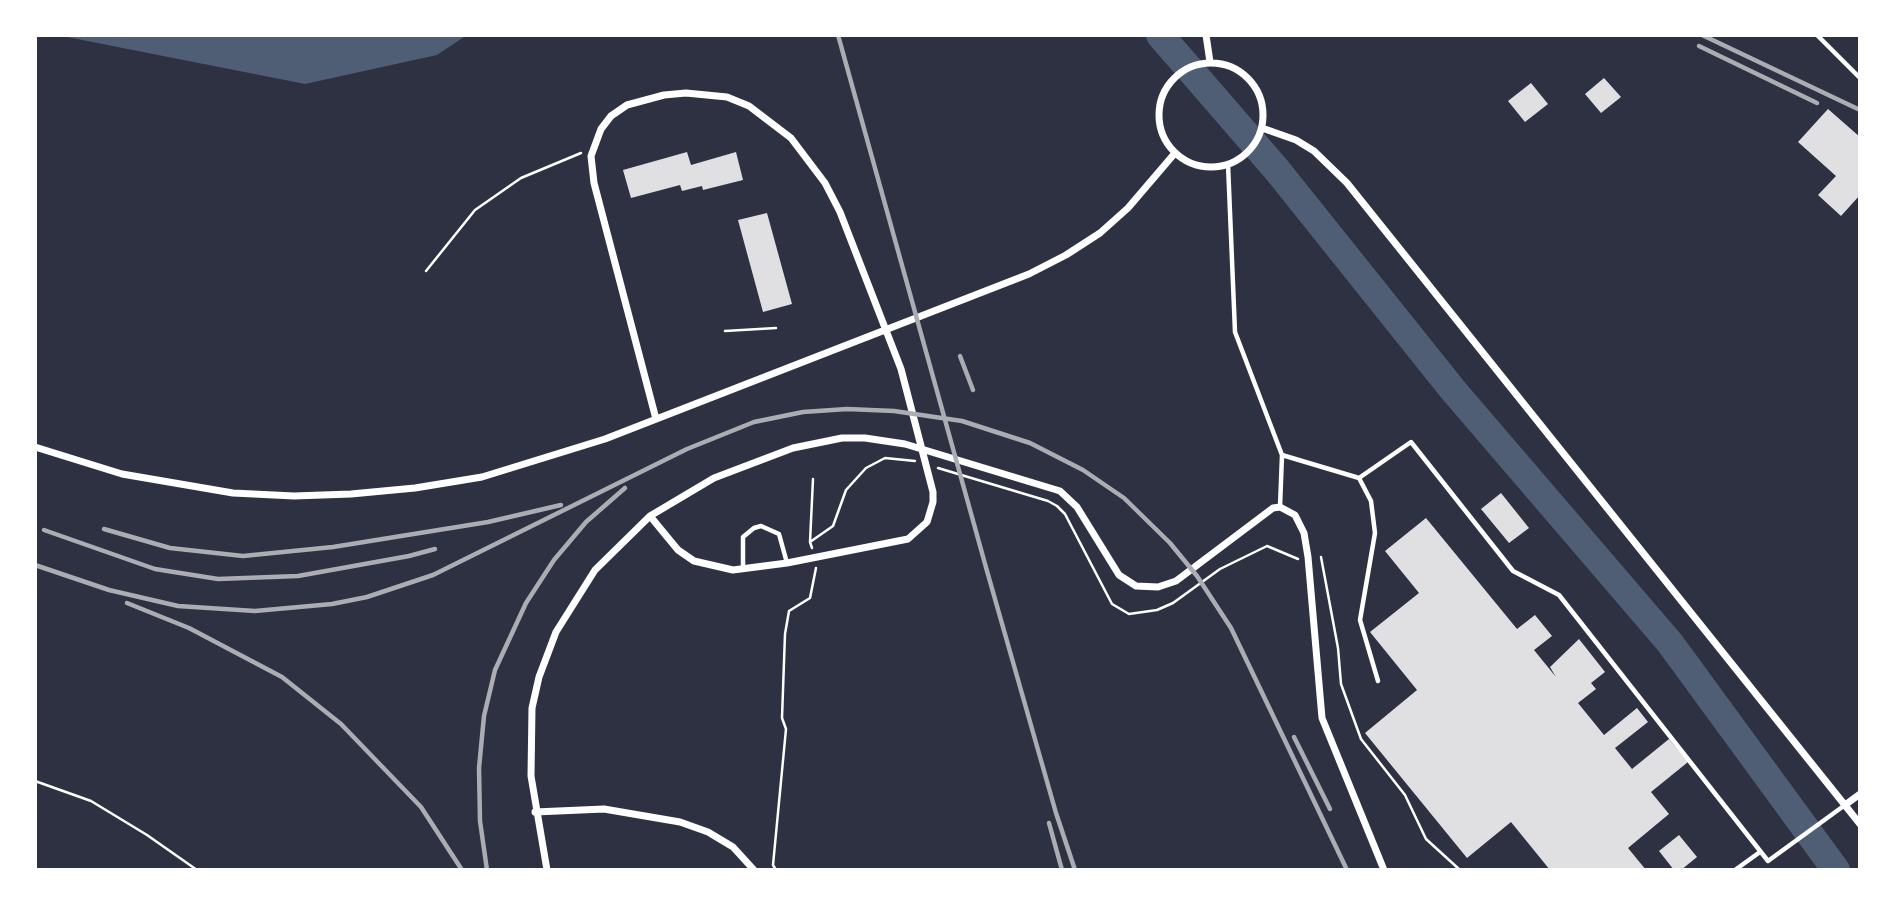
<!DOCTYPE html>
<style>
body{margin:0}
#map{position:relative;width:1895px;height:905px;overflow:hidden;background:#2d3142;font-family:"Alegreya Sans",sans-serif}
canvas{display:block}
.frame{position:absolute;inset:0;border:37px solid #fff;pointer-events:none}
</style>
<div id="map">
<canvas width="1895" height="905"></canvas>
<div class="frame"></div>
</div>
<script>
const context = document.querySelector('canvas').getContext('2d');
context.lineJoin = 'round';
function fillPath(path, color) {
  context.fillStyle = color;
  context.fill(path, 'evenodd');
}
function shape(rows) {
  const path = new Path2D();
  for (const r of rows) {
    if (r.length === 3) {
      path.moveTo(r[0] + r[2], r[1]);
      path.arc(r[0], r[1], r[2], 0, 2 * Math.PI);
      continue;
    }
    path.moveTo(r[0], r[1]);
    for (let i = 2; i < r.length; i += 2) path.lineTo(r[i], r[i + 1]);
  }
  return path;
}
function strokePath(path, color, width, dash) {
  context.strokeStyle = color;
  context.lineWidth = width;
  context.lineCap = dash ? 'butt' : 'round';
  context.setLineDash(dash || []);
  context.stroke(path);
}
const water = shape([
 [41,35,467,35,437,55,305,84,67,37]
]);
const river = shape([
 [1160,35,1277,170,1453,390,1670,643,1836,870]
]);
const building = shape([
 [1604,78,1621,97,1601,113,1585,94],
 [1531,83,1548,104,1525,122,1508,101],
 [1828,109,1860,137,1860,195,1841,216,1818,195,1836,176,1798,142],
 [687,152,691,165,736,152,743,180,703,190,702,186,682,191,680,185,631,198,623,170],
 [767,213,792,304,763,312,738,220],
 [1501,493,1529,528,1509,543,1481,509],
 [1426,518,1517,629,1535,615,1552,636,1534,650,1556,677,1550,667,1579,639,1605,672,1591,683,1596,689,1578,703,1604,735,1637,708,1648,722,1615,748,1632,769,1669,739,1688,762,1651,792,1669,814,1628,848,1646,870,1550,870,1511,822,1467,858,1365,733,1417,690,1370,632,1419,593,1385,551],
 [1679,835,1697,857,1681,870,1674,870,1659,851]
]);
const path = shape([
 [426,271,475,210,521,178,581,153],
 [725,331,776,328],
 [938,468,1048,501,1057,506,1065,514,1112,604,1129,614,1157,610,1173,603,1220,569,1267,546,1298,559],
 [810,542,813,479],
 [812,548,810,542,833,526,846,490,866,468,885,458,915,461],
 [1321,557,1338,648,1341,684,1361,739,1405,795,1426,839,1460,870],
 [35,781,91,801,147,835,197,870],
 [776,870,773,865,786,729,782,718,785,634,789,611,810,598,816,568]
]);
const service = shape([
 [1817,35,1860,78],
 [1228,164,1235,332,1282,455,1280,507],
 [1282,455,1359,478,1411,442,1513,571,1559,595,1768,861,1845,805],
 [1359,478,1371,501,1375,533,1360,620,1378,681],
 [743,569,743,537,754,528,761,526,779,534,787,563],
 [1735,870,1760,852]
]);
const minor = shape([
 [1206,35,1210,62],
 [1211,115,52],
 [1262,128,1296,140,1314,151,1347,183,1860,824],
 [35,447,122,474,233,493,294,496,351,494,415,488,482,477,605,439,1029,274,1066,255,1100,233,1128,208,1175,153],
 [650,516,678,550,694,561,733,570,787,563,908,539,927,522,933,502,933,492,901,369,840,212,825,183,791,138,749,106,727,97,686,93,664,95,627,105,611,116,601,129,591,156,594,183,656,419],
 [1845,805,1860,794],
 [535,812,604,809,680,822,708,832,733,847,754,870],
 [547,870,531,776,532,708,539,677,556,632,595,570,650,516,714,478,793,448,842,438,865,438,905,444,1060,491,1077,507,1119,575,1136,586,1158,587,1176,581,1273,508,1280,507,1295,515,1304,533,1308,557,1322,718,1384,870]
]);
const rail = shape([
 [838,35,987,571,1056,813,1075,870],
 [1702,35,1860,110],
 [1699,46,1817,103],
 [960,356,973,390],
 [104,529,170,548,243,556,333,547,488,522,561,505],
 [44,530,155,569,218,579,298,576,409,556,435,549],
 [35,565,109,590,178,606,255,611,332,604,367,597,433,575,687,449,754,422,803,412,847,409,894,411,962,421,1030,443,1083,470,1124,498,1170,543,1197,576,1231,628,1347,870],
 [127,603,189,628,282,677,341,724,421,807,462,870],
 [1294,737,1330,809],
 [1049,823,1062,870],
 [487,870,480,821,479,768,484,716,495,670,526,603,554,560,586,522,625,488]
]);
fillPath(water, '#4f5d75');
strokePath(river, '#4f5d75', 28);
fillPath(building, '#e0e0e3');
strokePath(path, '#fff', 2.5);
strokePath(service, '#fff', 4.5);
strokePath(minor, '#fff', 7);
strokePath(rail, '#abadb3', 4.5);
</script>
